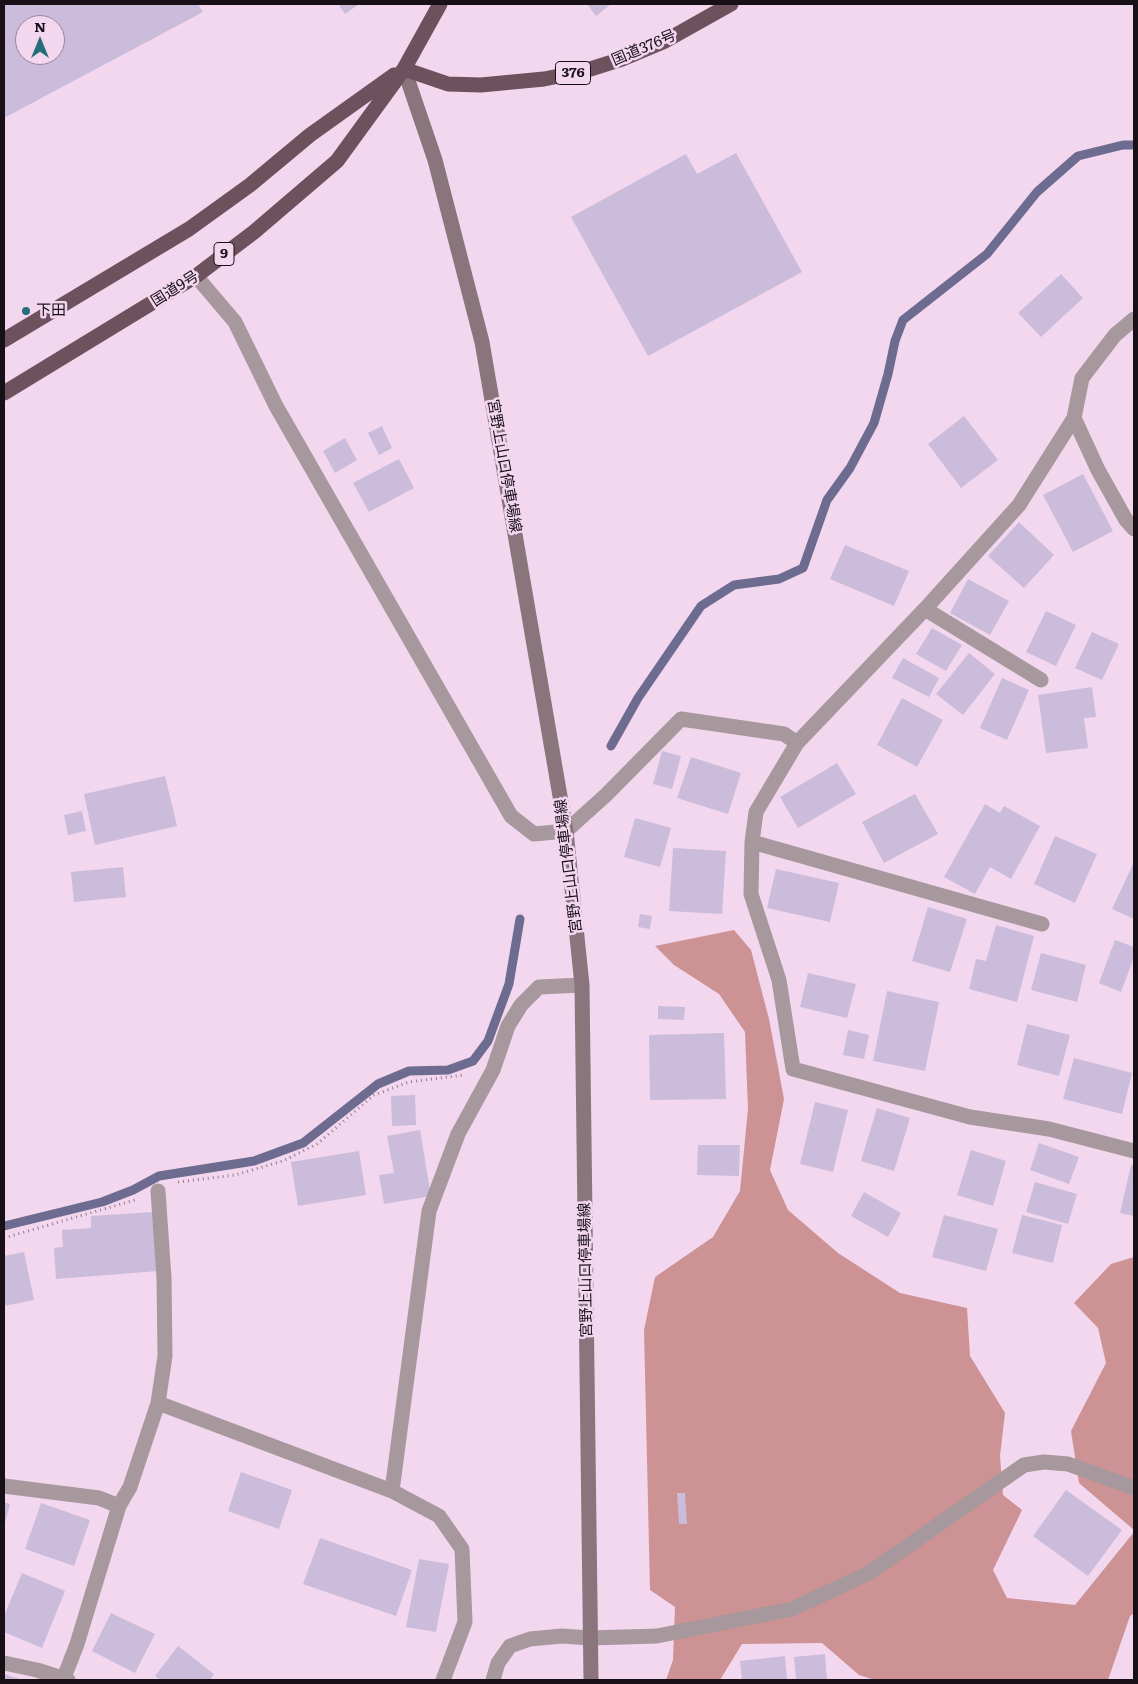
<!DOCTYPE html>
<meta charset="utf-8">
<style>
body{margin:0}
#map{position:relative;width:1138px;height:1684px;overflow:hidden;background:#f3d7ef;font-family:Literata,serif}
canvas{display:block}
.frame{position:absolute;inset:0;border:5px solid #180f17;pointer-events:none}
.north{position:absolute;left:15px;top:15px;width:50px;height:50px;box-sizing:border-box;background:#f3d7ef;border:1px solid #9b8799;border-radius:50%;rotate:0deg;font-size:14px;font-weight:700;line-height:20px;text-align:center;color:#180f17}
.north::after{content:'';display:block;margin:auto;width:18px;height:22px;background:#276e7b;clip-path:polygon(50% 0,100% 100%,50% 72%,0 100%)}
</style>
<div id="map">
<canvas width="1138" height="1684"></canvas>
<div class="frame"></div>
<div class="north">N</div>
</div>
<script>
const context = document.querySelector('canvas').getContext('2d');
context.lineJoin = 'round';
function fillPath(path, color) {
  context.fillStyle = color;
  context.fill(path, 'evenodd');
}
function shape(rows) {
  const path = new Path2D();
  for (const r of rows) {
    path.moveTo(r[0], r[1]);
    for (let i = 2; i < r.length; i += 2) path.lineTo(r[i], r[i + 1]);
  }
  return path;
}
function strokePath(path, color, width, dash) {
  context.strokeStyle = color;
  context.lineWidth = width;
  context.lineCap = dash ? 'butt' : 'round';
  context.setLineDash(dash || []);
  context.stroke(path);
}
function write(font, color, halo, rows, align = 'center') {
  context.font = font + ' Literata,"Noto Sans JP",serif';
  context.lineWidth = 5;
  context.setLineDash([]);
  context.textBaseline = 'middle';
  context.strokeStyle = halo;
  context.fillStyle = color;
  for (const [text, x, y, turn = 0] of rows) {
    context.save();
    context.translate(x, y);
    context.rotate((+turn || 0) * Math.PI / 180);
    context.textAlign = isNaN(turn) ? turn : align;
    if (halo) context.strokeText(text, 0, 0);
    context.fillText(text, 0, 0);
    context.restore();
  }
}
const forest = shape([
 [734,930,751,950,769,1019,784,1099,770,1170,788,1210,838,1253,900,1293,967,1308,970,1356,1005,1413,1000,1456,1003,1495,1022,1510,993,1570,1007,1598,1075,1605,1134,1532,1134,1613,1130,1616,1108,1680,875,1680,859,1675,822,1643,742,1644,720,1680,666,1680,673,1660,675,1607,650,1590,644,1330,655,1277,713,1237,740,1191,748,1109,745,1032,719,994,674,965,655,946],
 [1134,1257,1134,1530,1079,1483,1071,1431,1106,1363,1098,1328,1074,1303,1111,1264]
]);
const stream = shape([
 [611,746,638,698,701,606,734,585,779,579,803,568,827,500,850,468,874,423,888,374,895,341,903,320,987,254,1037,192,1078,156,1123,145,1134,145],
 [4,1226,102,1202,133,1190,159,1176,254,1161,303,1143,378,1084,409,1071,448,1070,473,1061,488,1041,509,984,520,919]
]);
const building = shape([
 [4,4,198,4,203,12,4,118],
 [25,25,55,25,55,55,25,55],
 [338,4,359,4,345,14],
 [587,4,611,4,596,16],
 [736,153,802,272,648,356,571,217,686,154,697,174],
 [1061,274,1083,298,1041,337,1018,313],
 [964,416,998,460,961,488,928,444],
 [382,426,392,448,379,455,368,433],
 [345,438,357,460,335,473,323,451],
 [399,459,414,488,369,512,353,483],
 [1083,474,1113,531,1073,552,1043,495],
 [1019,522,1054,555,1024,588,988,556],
 [845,545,909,571,894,606,830,579],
 [968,579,1009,601,990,635,950,613],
 [1046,611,1076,625,1056,666,1026,652],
 [932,628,962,645,946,671,916,654],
 [1092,632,1119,644,1102,680,1075,668],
 [969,653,995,674,963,715,936,694],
 [903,658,939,678,929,697,892,678],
 [1002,678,1029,690,1007,740,980,728],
 [1092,687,1096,717,1084,718,1088,748,1046,753,1038,695],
 [902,698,943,720,917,767,877,745],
 [662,751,681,756,672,789,653,784],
 [691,757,741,773,728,814,677,798],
 [837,763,856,794,798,828,780,797],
 [165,776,177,826,95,845,84,794],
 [915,794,938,834,884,863,862,822],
 [985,804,1000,813,1004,806,1040,826,1011,879,990,867,975,894,944,877],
 [82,811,86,831,68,835,64,815],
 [635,818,671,828,660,867,624,857],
 [1055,836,1097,854,1075,903,1034,884],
 [673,848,726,851,722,914,669,911],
 [1134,862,1134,919,1112,909],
 [123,867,126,897,74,902,71,872],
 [776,869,839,883,830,922,767,908],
 [928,907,967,919,950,972,912,961],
 [640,914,652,916,650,929,638,927],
 [996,925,1034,936,1017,1002,969,989,976,959,986,961],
 [1115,940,1134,947,1134,957,1121,992,1099,983],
 [1041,953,1086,965,1077,1002,1031,990],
 [808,973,856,984,847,1018,800,1007],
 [887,991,939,1002,925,1071,873,1061],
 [658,1006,685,1007,684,1020,658,1019],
 [1027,1024,1070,1035,1059,1076,1017,1065],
 [848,1030,869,1035,864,1059,843,1055],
 [724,1033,726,1099,650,1100,649,1035],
 [1074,1058,1132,1073,1122,1114,1063,1099],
 [415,1095,416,1125,392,1126,391,1096],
 [815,1102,848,1110,833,1172,800,1164],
 [877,1108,910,1118,894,1171,861,1161],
 [420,1130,431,1196,384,1204,379,1175,394,1173,387,1136],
 [1039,1143,1079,1157,1069,1184,1030,1170],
 [698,1145,740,1145,739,1176,697,1175],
 [971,1150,1006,1161,993,1206,957,1195],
 [359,1151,366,1195,298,1206,291,1162],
 [1131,1165,1134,1166,1134,1216,1120,1213],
 [1035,1182,1077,1194,1068,1224,1026,1212],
 [864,1192,901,1213,888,1237,851,1216],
 [153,1212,158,1271,56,1279,54,1248,63,1247,62,1230,91,1228,91,1216],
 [944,1215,998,1229,986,1271,932,1257],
 [1022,1215,1062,1225,1053,1263,1012,1253],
 [24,1252,34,1300,4,1306,4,1256],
 [241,1472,292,1490,279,1529,228,1511],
 [1066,1490,1122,1530,1088,1576,1033,1536],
 [677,1493,685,1493,687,1524,679,1524],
 [4,1502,10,1504,4,1527],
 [41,1503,90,1520,74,1566,25,1549],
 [320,1538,412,1570,396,1616,303,1584],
 [419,1559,449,1564,436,1632,406,1627],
 [22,1573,65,1591,42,1648,4,1632,4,1616],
 [111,1613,155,1634,135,1673,92,1651],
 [178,1646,214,1674,210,1680,161,1680,155,1676],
 [825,1654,827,1680,796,1680,794,1657],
 [785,1656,787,1680,742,1680,740,1661],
 [4,1674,23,1680,4,1680]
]);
const path = shape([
 [178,1182,235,1175,283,1161,317,1144,374,1095,409,1082,464,1075],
 [4,1238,135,1200]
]);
const minor = shape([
 [196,276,235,322,276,406,511,816,534,834,566,831,606,795,681,719,784,734,797,743],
 [1134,319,1115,335,1082,378,1074,418,1019,505,925,609,797,743,756,812,752,842,751,894,779,980,793,1069,970,1117,1049,1129,1134,1151],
 [1074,418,1098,470,1126,520,1134,529],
 [925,609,1041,680],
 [752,842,1042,924],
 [158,1403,392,1491,439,1516,462,1549,465,1622,443,1680],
 [4,1486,99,1498,119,1506],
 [392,1491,429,1211,458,1134,493,1070,508,1026,521,1005,539,987,582,985],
 [4,1663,37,1670,68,1680],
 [63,1680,77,1644,119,1506,130,1487,158,1403,165,1356,164,1278,158,1191],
 [493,1680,498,1663,510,1646,530,1639,562,1636,590,1638,657,1636,792,1609,869,1573,1024,1465,1044,1462,1068,1464,1134,1488]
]);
const secondary = shape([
 [404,69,435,160,482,342,566,831,582,985,591,1680]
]);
const trunk = shape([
 [404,69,448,84,481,85,544,79,584,71,622,59,665,41,731,4],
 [4,340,189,229,250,185,310,135,394,75],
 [4,393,196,276,254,232,337,161,404,69,440,4]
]);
const markers = [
 [26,311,5,"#276e7b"]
];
const shields = [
 [573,73,35],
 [224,254,20]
];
const shieldNames = [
 ["376",573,73],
 ["9",224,254]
];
const streetNames = [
 ["国道376号",644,48,-23],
 ["国道9号",175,289,-32],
 ["宮野上山口停車場線",504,466,80],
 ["宮野上山口停車場線",569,866,-97],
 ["宮野上山口停車場線",586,1270,-91]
];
const poiNames = [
 ["下田",36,311]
];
fillPath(forest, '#cd9293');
strokePath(stream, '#6d6b8f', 9);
fillPath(building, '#cabcda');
strokePath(path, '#917d8e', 3, [1, 4]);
strokePath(minor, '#a7989d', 15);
strokePath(secondary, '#8b757d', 15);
strokePath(trunk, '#6d515c', 15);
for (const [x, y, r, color] of markers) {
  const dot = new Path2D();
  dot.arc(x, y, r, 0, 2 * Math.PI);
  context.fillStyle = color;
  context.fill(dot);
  strokePath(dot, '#f3d7ef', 2);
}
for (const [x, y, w] of shields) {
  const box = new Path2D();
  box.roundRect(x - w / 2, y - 11.5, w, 23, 4);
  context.fillStyle = '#f3d7ef';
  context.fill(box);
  strokePath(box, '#180f17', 1);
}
write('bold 14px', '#180f17', null, shieldNames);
write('15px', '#180f17', '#f3d7ef', streetNames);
write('15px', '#180f17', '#f3d7ef', poiNames, 'left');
</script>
